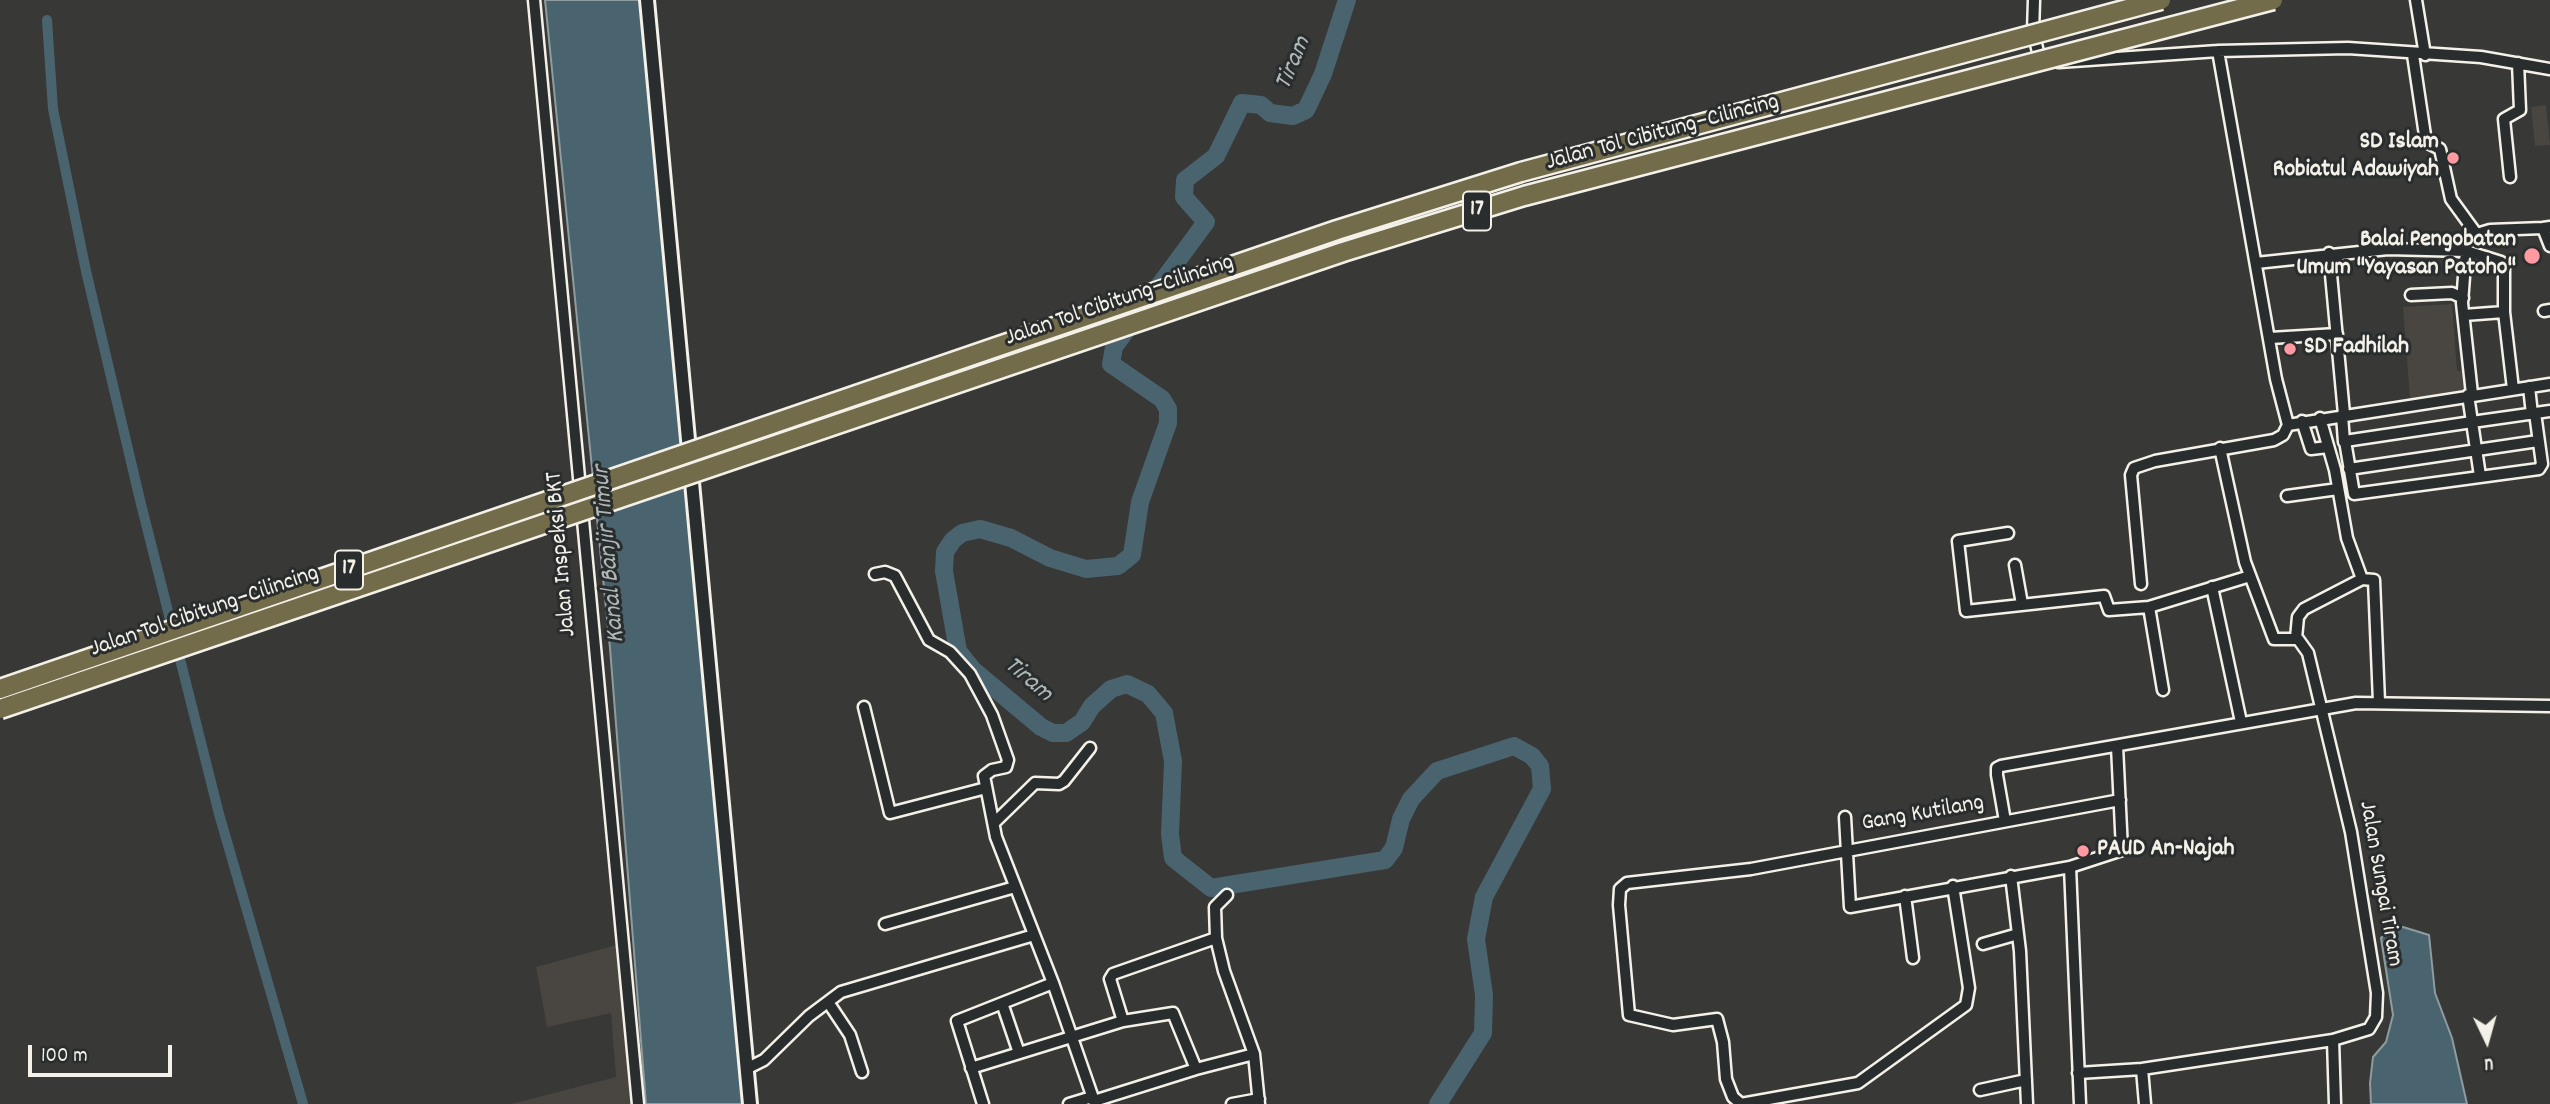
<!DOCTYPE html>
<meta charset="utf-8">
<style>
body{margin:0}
#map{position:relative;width:2550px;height:1104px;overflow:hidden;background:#383836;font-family:Dekko,sans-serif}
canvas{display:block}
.north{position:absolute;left:2452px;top:1006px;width:70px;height:70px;-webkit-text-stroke:5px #2a2d2e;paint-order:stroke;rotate:175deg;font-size:19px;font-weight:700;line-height:28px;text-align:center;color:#f4f1e8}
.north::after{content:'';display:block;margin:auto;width:24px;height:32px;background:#f4f1e8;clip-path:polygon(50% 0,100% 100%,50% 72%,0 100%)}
.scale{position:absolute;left:28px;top:1045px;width:144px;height:32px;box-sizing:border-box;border:4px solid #f4f1e8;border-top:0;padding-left:9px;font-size:21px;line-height:24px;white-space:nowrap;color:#f4f1e8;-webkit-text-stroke:5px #2a2d2e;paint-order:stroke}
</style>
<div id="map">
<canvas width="2550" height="1104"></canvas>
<div class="north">U</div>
<div class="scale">100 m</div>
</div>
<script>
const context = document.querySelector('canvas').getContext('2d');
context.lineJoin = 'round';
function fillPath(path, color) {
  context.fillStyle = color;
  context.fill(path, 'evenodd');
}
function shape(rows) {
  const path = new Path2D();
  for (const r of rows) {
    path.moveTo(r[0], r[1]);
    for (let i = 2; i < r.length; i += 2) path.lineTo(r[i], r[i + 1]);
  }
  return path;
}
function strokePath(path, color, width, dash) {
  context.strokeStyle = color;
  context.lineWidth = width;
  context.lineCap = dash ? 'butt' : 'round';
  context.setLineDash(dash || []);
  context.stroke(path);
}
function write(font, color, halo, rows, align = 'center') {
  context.font = font + ' Dekko,sans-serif';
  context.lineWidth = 6;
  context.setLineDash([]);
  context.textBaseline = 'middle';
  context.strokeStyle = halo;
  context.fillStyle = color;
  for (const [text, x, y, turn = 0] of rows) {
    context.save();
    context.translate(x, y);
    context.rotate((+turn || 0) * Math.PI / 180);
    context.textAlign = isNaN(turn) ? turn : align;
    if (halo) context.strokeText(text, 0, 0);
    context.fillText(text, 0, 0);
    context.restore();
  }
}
const built = shape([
 [2546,105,2550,145,2535,146,2531,107],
 [2452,304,2457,371,2467,370,2469,394,2410,399,2403,307],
 [631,941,646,1104,511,1104,616,1077,611,1013,547,1027,536,967]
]);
const water = shape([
 [545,0,642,0,743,1104,646,1104,610,648,545,0],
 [2403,927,2429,935,2435,993,2452,1038,2467,1104,2371,1104,2370,1083,2373,1057,2386,1042,2393,1015,2381,938,2388,931,2403,927]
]);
const canal = shape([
 [47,20,53,109,86,271,140,500,219,814,303,1104]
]);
const river = shape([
 [1347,0,1323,74,1306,110,1293,116,1270,113,1261,105,1242,103,1216,156,1185,180,1184,197,1206,222,1114,347,1111,364,1162,399,1168,409,1168,423,1140,502,1132,555,1118,566,1086,569,1050,558,1011,538,980,529,962,533,953,540,945,552,944,571,958,651,973,670,1041,727,1053,733,1066,733,1082,722,1092,706,1111,689,1127,684,1148,694,1164,713,1173,761,1170,834,1173,858,1211,888,1385,860,1394,848,1401,819,1411,799,1437,771,1514,746,1532,756,1540,766,1542,789,1484,897,1476,939,1484,995,1483,1033,1438,1104]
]);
const minor = shape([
 [534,0,638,1104],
 [2034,0,2033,32,2039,56,2044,62],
 [2416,0,2425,55],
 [2413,55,2426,142,2440,149,2451,199,2475,232],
 [2059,62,2218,51,2348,48,2481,57,2550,69],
 [2510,177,2504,119,2520,110,2518,63],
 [2550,227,2543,228,2550,246],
 [2329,253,2344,414],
 [2256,263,2388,249,2466,251,2501,262,2504,269,2504,312,2513,389],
 [2411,295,2452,293,2463,298],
 [2544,311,2550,310],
 [2464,315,2504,312],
 [2270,338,2337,334],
 [2529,387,2532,414],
 [2472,394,2462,303,2467,237,2490,230,2543,228],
 [2468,395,2480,476],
 [2535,413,2542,464,2539,469,2354,494,2345,441,2472,422,2550,411],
 [2342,415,2344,442],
 [2320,418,2335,470,2347,538,2362,579],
 [2302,421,2311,449,2328,447],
 [2288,425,2550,384],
 [2349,469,2538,441],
 [2287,496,2338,489],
 [2008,533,1958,541,1966,611,2104,596,2109,610,2149,607],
 [2015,565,2022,604],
 [875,574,885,572,895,576,929,640,950,652,970,674,992,715,1008,760,1006,767,992,770,984,776,996,837,1053,983,1095,1104],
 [2141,584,2131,475,2134,468,2155,461,2274,440,2283,435,2288,425,2276,379,2218,51],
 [2212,587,2241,722],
 [2296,638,2298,617,2304,609,2362,579,2374,580,2379,702],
 [2163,690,2149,607,2250,576],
 [864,707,890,813,986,788],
 [1845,817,1850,907,2070,867,2122,850,2117,746],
 [2005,821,1997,775,1997,768,2001,766,2356,703,2550,706],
 [994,823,1035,783,1059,784,1064,781,1090,748],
 [2070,867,2080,1104],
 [2011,876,2020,951,2027,1104],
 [1953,886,1969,988,1966,1005,1858,1083,1741,1104,1733,1097,1726,1079,1723,1042,1717,1019,1673,1025,1629,1015,1619,905,1620,889,1627,883,1751,869,2120,800],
 [1227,895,1215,907,1216,938,1224,971,1254,1054,1259,1104],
 [1905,896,1913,958],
 [885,924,1015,887],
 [1983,944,2018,934],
 [828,1002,850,1035,862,1072],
 [1002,1003,1019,1053],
 [1123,1021,1173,1013,1196,1069,1254,1054],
 [2333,1040,2335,1104],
 [971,1068,1123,1021,1110,979,1113,974,1216,938],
 [746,1069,764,1060,809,1016,841,992,1034,935],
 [2078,1073,2142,1069],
 [1980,1090,2026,1080],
 [1094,1101,1196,1069],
 [983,1104,957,1021,1053,983],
 [1069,1104,1092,1097],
 [1232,1104,1259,1099],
 [2145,1104,2142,1069,2333,1040,2369,1029,2376,1017,2377,993,2351,832,2308,653,2298,639,2274,639,2245,562,2220,448]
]);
const tertiary = shape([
 [647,0,750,1104]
]);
const motorwayBridge = shape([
 [0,689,1337,230,1521,172,2161,0],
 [0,709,1343,252,1524,196,2273,0]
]);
const markers = [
 [2453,158,7,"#ff9aa2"],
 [2532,256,9,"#ff9aa2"],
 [2290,349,7,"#ff9aa2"],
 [2083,851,7,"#ff9aa2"]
];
const shields = [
 [1477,211,28],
 [349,570,28]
];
const shieldNames = [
 ["17",1477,211],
 ["17",349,570]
];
const streetNames = [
 ["Jalan Tol Cibitung–Cilincing",1663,134,-15],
 ["Jalan Tol Cibitung–Cilincing",1120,302,-19],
 ["Jalan Inspeksi BKT",563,554,-95],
 ["Jalan Tol Cibitung–Cilincing",205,613,-19],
 ["Gang Kutilang",1923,815,-10],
 ["Jalan Sungai Tiram",2379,884,80]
];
const poiNames = [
 ["SD Islam",2439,144],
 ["Robiatul Adawiyah",2439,172],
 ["Balai Pengobatan",2516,242],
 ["Umum \"Yayasan Patoho\"",2516,270],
 ["SD Fadhilah",2304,349,"left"],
 ["PAUD An-Najah",2097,851,"left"]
];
const waterNames = [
 ["Tiram",1295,64,-67],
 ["Kanal Banjir Timur",611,554,-95],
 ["Tiram",1027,681,40]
];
fillPath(built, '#494540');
fillPath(water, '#4a646f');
strokePath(water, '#8e9c9f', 2);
strokePath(canal, '#4a646f', 10);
strokePath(river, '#4a646f', 18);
strokePath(minor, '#f4f1e8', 15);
strokePath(tertiary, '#f4f1e8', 18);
strokePath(minor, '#2a2d2e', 10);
strokePath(tertiary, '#2a2d2e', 12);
strokePath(motorwayBridge, '#f4f1e8', 23, []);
strokePath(motorwayBridge, '#736c4b', 18);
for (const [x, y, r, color] of markers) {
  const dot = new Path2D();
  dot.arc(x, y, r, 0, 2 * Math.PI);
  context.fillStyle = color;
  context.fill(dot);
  strokePath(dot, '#2a2d2e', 2.5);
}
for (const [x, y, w] of shields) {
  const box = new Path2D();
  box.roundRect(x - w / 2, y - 19.5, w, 39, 5);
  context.fillStyle = '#2a2d2e';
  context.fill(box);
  strokePath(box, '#f4f1e8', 2);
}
write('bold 23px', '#f4f1e8', null, shieldNames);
write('24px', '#f4f1e8', '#2a2d2e', streetNames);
write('bold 24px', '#f4f1e8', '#2a2d2e', poiNames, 'right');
write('italic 26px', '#b0b9b8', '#2a2d2e', waterNames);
</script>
